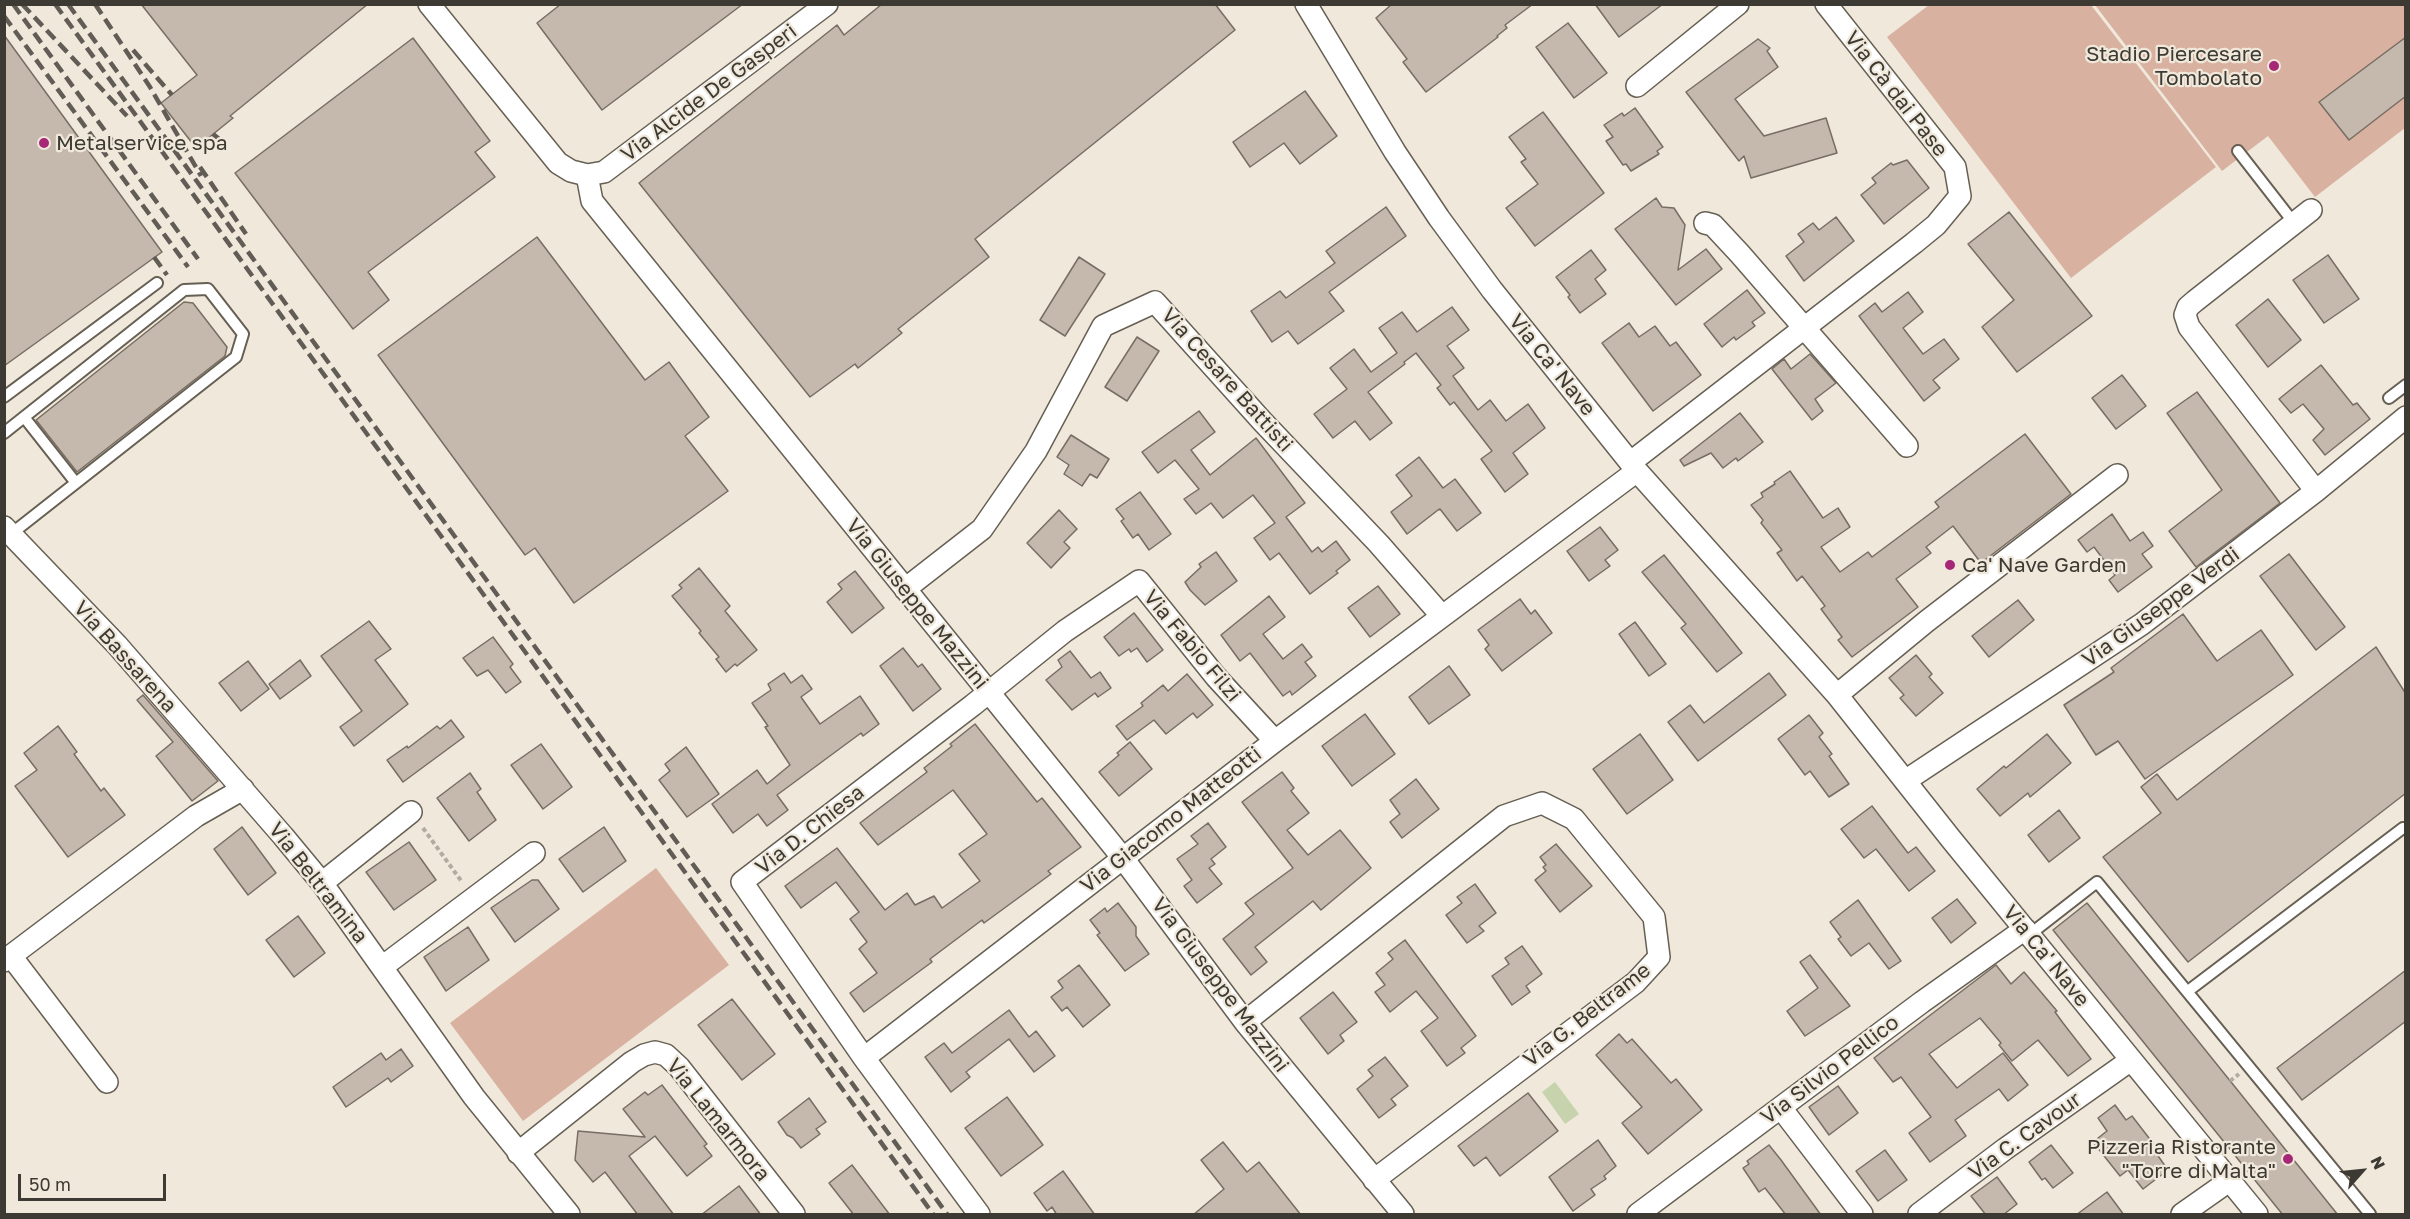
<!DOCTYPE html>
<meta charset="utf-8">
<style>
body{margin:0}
#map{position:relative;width:2410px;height:1219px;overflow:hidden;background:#f0e9db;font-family:"Golos Text",sans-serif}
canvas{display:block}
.frame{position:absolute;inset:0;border:6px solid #3d3a34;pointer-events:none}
.north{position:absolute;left:2332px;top:1141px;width:60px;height:60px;-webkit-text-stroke:4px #f0e9db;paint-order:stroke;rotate:63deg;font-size:16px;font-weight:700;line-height:24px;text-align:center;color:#3d3a34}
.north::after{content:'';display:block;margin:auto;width:21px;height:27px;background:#3d3a34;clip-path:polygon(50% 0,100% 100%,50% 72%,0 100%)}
.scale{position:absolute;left:18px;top:1174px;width:148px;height:27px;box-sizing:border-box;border:3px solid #3d3a34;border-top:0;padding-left:8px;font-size:18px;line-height:21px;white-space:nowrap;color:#3d3a34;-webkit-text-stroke:4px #f0e9db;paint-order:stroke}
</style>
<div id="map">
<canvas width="2410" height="1219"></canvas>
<div class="frame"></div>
<div class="north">N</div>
<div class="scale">50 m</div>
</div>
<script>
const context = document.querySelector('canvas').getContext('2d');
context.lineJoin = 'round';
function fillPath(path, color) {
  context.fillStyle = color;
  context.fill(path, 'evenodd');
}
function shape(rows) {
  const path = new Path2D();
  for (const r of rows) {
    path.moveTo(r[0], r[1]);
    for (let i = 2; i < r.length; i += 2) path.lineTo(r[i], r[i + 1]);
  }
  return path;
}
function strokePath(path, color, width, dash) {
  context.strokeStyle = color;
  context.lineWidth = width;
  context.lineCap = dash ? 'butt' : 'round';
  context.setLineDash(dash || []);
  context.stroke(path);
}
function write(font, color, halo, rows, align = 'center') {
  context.font = font + ' "Golos Text",sans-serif';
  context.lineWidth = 4.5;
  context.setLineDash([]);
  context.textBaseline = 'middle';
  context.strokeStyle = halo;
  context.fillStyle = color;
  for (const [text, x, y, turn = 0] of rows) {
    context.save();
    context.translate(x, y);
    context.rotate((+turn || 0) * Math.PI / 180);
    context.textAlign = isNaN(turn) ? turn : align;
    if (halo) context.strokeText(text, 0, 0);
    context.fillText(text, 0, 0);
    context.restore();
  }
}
const green = shape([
 [1929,5,2091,5,2216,167,2071,278,1887,37],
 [2095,5,2405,5,2405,128,2315,197,2268,136,2222,171],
 [656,868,729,965,523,1121,450,1023]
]);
const water = shape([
 [1555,1082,1579,1114,1565,1124,1542,1092]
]);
const building = shape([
 [141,4,368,4,230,116,233,118,196,148,161,103,197,75,141,4],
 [561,4,743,4,602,110,537,23,561,4],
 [882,4,1215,4,1235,30,975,239,989,257,898,329,902,333,858,368,855,364,810,397,639,183,837,25,844,35,882,4],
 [1392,4,1533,4,1505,25,1507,28,1497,36,1498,37,1426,92,1403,62,1407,59,1376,18,1392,4],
 [1595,4,1663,4,1619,37,1595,4],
 [1568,23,1607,73,1574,98,1536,47,1568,23],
 [4,35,162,252,4,366,4,35],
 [2406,37,2406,96,2349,140,2319,102,2406,37],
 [413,38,490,141,475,152,495,177,368,272,389,300,353,329,235,173,413,38],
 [1758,39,1770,48,1767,51,1778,67,1735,99,1764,136,1826,118,1837,153,1751,178,1744,156,1739,161,1686,92,1758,39],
 [1305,91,1337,136,1300,164,1284,143,1250,167,1233,142,1305,91],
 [1635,108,1663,147,1657,151,1659,154,1631,171,1626,164,1623,165,1606,141,1613,137,1604,125,1622,113,1624,116,1635,108],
 [1543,112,1604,193,1535,246,1506,208,1538,184,1521,162,1526,159,1509,137,1543,112],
 [1907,160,1929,188,1884,224,1861,195,1876,183,1872,178,1891,163,1893,165,1907,160],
 [1656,198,1662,207,1674,208,1685,225,1678,270,1706,249,1722,269,1676,305,1615,229,1656,198],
 [1386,207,1406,236,1329,292,1344,311,1298,344,1288,331,1272,342,1251,311,1280,291,1286,298,1335,263,1326,251,1386,207],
 [2009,212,2092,316,2017,372,1982,327,2014,300,1968,244,2009,212],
 [1836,217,1854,241,1804,281,1786,256,1804,242,1798,234,1813,223,1819,230,1836,217],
 [537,237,645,380,669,362,709,417,685,436,728,491,574,603,535,548,525,555,378,355,537,237],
 [1591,250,1606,270,1595,279,1606,294,1580,313,1568,297,1570,295,1556,277,1591,250],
 [2328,255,2359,299,2324,323,2293,280,2328,255],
 [1079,257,1105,274,1065,336,1040,320,1079,257],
 [1747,290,1765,313,1752,322,1755,326,1736,340,1734,337,1722,347,1704,324,1747,290],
 [1908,292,1923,312,1903,328,1923,354,1944,339,1959,359,1933,380,1940,388,1924,401,1859,316,1875,303,1882,312,1908,292],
 [2268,299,2301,340,2268,367,2236,325,2268,299],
 [184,302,193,303,227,347,225,356,77,472,36,420,184,302],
 [1452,307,1469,330,1447,346,1464,368,1453,376,1478,410,1490,400,1506,421,1528,404,1545,428,1513,453,1528,474,1505,492,1481,459,1492,451,1454,402,1450,405,1437,388,1441,385,1416,353,1404,362,1405,364,1368,392,1392,423,1370,440,1355,421,1333,438,1314,414,1347,389,1330,368,1354,349,1371,372,1397,353,1379,328,1402,312,1417,332,1452,307],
 [1629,323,1639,337,1655,326,1670,346,1676,342,1701,375,1653,411,1602,343,1629,323],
 [1137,337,1159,351,1127,401,1105,387,1137,337],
 [1810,354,1836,383,1815,399,1823,411,1812,420,1772,369,1784,359,1791,369,1810,354],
 [2321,365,2353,405,2357,403,2370,419,2325,455,2313,440,2324,429,2303,404,2291,413,2279,399,2321,365],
 [2122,375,2146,406,2116,429,2092,398,2122,375],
 [2197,392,2280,503,2196,567,2169,531,2222,490,2167,413,2197,392],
 [1199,411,1215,432,1191,450,1210,475,1256,438,1305,503,1286,517,1312,552,1318,547,1322,552,1336,541,1350,560,1336,571,1338,573,1310,594,1279,553,1270,560,1254,538,1275,523,1253,495,1223,518,1211,503,1196,514,1184,499,1199,489,1175,460,1158,473,1142,452,1199,411],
 [1740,413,1763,442,1738,461,1736,458,1723,468,1711,453,1684,466,1680,460,1740,413],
 [2025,434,2071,494,1981,563,1953,526,1926,547,1931,553,1896,579,1918,607,1852,657,1838,640,1842,637,1821,609,1825,606,1802,576,1797,581,1777,553,1782,550,1761,523,1763,520,1751,505,1763,497,1761,493,1775,484,1774,482,1790,471,1823,518,1838,508,1850,527,1821,547,1840,572,1868,552,1872,557,1939,507,1935,502,2025,434],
 [1071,435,1109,459,1097,478,1090,474,1082,486,1064,474,1069,465,1057,457,1071,435],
 [1419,457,1443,488,1455,479,1481,513,1457,531,1440,509,1438,510,1407,534,1391,512,1412,496,1396,475,1419,457],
 [1140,492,1171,534,1149,550,1138,534,1133,538,1121,521,1124,519,1116,509,1140,492],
 [1059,510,1077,529,1064,542,1070,548,1051,568,1027,543,1059,510],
 [2112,514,2130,541,2143,532,2153,546,2142,554,2152,567,2118,592,2109,580,2115,575,2094,547,2087,552,2078,540,2112,514],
 [1600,527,1618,550,1605,560,1610,566,1589,581,1567,551,1600,527],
 [1216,552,1237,581,1205,605,1190,590,1185,582,1201,567,1199,564,1216,552],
 [2289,554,2345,627,2316,650,2260,576,2289,554],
 [1664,555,1742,653,1717,672,1681,628,1686,624,1642,572,1664,555],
 [699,568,730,606,725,611,757,650,737,666,735,664,726,672,716,659,719,657,699,633,701,631,672,596,682,588,679,585,699,568],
 [855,571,884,608,852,633,827,602,842,589,838,584,855,571],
 [1378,586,1400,614,1370,637,1348,608,1378,586],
 [1269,596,1285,617,1263,634,1283,659,1302,644,1312,657,1305,662,1316,676,1292,695,1290,691,1283,696,1250,653,1240,661,1221,635,1269,596],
 [1520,599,1531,614,1535,610,1552,633,1502,671,1485,649,1489,645,1478,630,1520,599],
 [2018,600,2034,620,1989,657,1972,636,2018,600],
 [1134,613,1163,650,1147,662,1137,648,1131,652,1129,649,1119,656,1104,637,1134,613],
 [2183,614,2217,661,2261,630,2293,675,2145,779,2118,741,2096,755,2064,705,2114,672,2111,668,2183,614],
 [369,621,391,649,375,660,408,704,354,746,340,727,362,711,321,656,369,621],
 [1635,622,1666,664,1649,676,1619,634,1635,622],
 [493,637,513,664,510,667,521,682,506,693,488,670,477,676,463,658,493,637],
 [2376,647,2406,694,2406,793,2188,962,2103,857,2161,813,2141,787,2157,774,2177,800,2376,647],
 [903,648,918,667,922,664,941,689,913,711,880,666,903,648],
 [1070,651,1091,678,1100,672,1111,688,1098,697,1095,693,1072,710,1046,680,1062,667,1058,660,1070,651],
 [1916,655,1932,674,1929,677,1943,693,1916,716,1900,698,1904,695,1889,678,1916,655],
 [300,660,311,676,280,699,269,684,300,660],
 [248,661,269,689,241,711,219,683,248,661],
 [1449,666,1470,695,1429,724,1409,697,1449,666],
 [784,673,791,683,802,675,812,689,801,697,820,724,860,696,879,724,863,736,861,733,777,795,788,810,767,826,758,814,733,833,712,804,757,770,767,784,790,765,765,727,768,726,752,703,771,690,768,684,784,673],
 [1769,673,1786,695,1698,761,1668,722,1690,705,1704,723,1769,673],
 [1187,674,1213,705,1197,718,1193,713,1166,734,1154,720,1127,740,1116,726,1143,706,1141,703,1163,685,1168,691,1187,674],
 [143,695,218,781,192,801,156,756,173,742,137,700,143,695],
 [1365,714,1395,754,1352,786,1322,746,1365,714],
 [1809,715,1823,733,1819,737,1832,754,1829,756,1849,784,1829,797,1810,771,1805,775,1778,739,1809,715],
 [451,720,464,737,403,782,387,760,407,746,408,748,437,726,440,729,451,720],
 [975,724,1037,802,1042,798,1081,847,1048,871,1051,874,984,923,982,920,930,959,932,962,864,1012,850,993,877,973,859,949,867,942,850,919,859,912,836,882,801,908,785,886,837,848,885,910,907,893,915,905,934,896,942,908,980,881,959,854,987,834,953,790,878,845,860,823,927,772,924,768,952,746,950,744,975,724],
 [58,726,77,752,74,754,101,791,104,788,125,815,68,857,15,786,37,770,24,753,58,726],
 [1640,734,1673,780,1627,814,1593,769,1640,734],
 [2047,734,2071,763,2030,797,2028,793,2000,816,1977,789,2004,766,2006,768,2047,734],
 [1130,742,1152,769,1119,796,1099,772,1119,755,1117,753,1130,742],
 [541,744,572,787,543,809,511,765,541,744],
 [686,747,719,794,687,817,659,780,670,771,665,764,686,747],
 [1282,772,1294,788,1291,791,1309,813,1287,830,1308,855,1340,830,1371,868,1321,910,1313,901,1255,947,1267,962,1251,975,1223,939,1254,914,1245,903,1293,868,1242,802,1282,772],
 [470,773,481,789,477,792,496,820,469,841,437,798,470,773],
 [1416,779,1439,809,1402,838,1390,822,1400,814,1390,800,1416,779],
 [1872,806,1908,853,1916,847,1935,871,1909,891,1876,849,1864,858,1841,829,1872,806],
 [2059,810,2080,838,2049,862,2028,835,2059,810],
 [1208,823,1226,847,1211,859,1215,864,1209,868,1222,884,1197,903,1184,886,1192,880,1177,859,1198,844,1191,836,1208,823],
 [242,827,276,873,248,895,214,849,242,827],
 [604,827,626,861,583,892,559,859,604,827],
 [409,842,436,880,394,910,366,872,409,842],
 [1556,844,1592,886,1560,912,1535,880,1546,871,1543,867,1546,865,1540,857,1556,844],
 [532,880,538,880,559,909,515,942,491,908,532,880],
 [1475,884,1496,913,1479,926,1484,931,1467,943,1446,915,1462,903,1457,897,1475,884],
 [1957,899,1976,923,1951,943,1932,918,1957,899],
 [1858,900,1901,961,1889,969,1869,943,1851,956,1838,939,1841,937,1830,922,1858,900],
 [1118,903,1136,927,1136,936,1149,954,1125,971,1097,935,1100,933,1090,920,1105,908,1107,912,1118,903],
 [2087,903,2223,1072,2338,1215,2283,1215,2053,930,2087,903],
 [298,916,325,953,294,977,266,940,298,916],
 [468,927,489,960,446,991,424,957,468,927],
 [1405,940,1476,1036,1461,1048,1465,1053,1447,1066,1421,1031,1438,1018,1416,991,1390,1012,1375,992,1385,985,1376,973,1393,959,1388,953,1405,940],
 [1522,946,1542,974,1526,986,1530,992,1512,1005,1492,976,1509,964,1505,958,1522,946],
 [1810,955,1850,1006,1805,1036,1787,1011,1818,988,1800,962,1810,955],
 [1079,965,1110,1005,1083,1027,1067,1007,1062,1011,1051,997,1063,988,1058,981,1079,965],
 [1996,965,2011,984,2024,972,2057,1011,2055,1012,2063,1023,2091,1059,2068,1076,2038,1040,2012,1061,1999,1045,2001,1043,1980,1018,1929,1054,1957,1088,2003,1053,2028,1085,2008,1101,1999,1089,1955,1120,1966,1136,1930,1162,1909,1133,1931,1117,1901,1077,1893,1082,1874,1058,1996,965],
 [2406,970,2406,1021,2302,1100,2277,1068,2406,970],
 [1333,992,1357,1022,1340,1035,1344,1041,1328,1054,1300,1018,1333,992],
 [732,999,775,1054,742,1080,698,1025,732,999],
 [1009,1010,1029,1037,1036,1031,1055,1056,1034,1072,1009,1039,966,1072,970,1077,951,1092,925,1057,944,1043,952,1053,1009,1010],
 [1619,1034,1627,1043,1632,1039,1671,1083,1676,1079,1702,1110,1648,1154,1622,1123,1642,1107,1596,1055,1619,1034],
 [401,1049,413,1066,391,1082,388,1078,346,1107,333,1087,381,1053,386,1060,401,1049],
 [1385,1057,1408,1086,1391,1099,1396,1105,1379,1118,1357,1089,1373,1076,1368,1070,1385,1057],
 [662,1085,707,1144,704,1146,712,1156,687,1176,655,1136,629,1156,674,1215,638,1215,605,1172,593,1182,575,1160,578,1131,645,1137,623,1109,645,1092,648,1095,662,1085],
 [1838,1086,1858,1113,1829,1135,1809,1107,1838,1086],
 [1528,1093,1558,1131,1500,1176,1486,1157,1474,1166,1458,1146,1528,1093],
 [1007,1097,1043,1145,1001,1176,965,1128,1007,1097],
 [809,1098,826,1122,816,1129,820,1134,801,1148,793,1138,787,1135,778,1122,809,1098],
 [2115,1105,2126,1120,2132,1116,2159,1151,2156,1153,2168,1170,2143,1189,2128,1170,2120,1176,2093,1142,2107,1131,2098,1118,2115,1105],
 [1598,1140,1616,1166,1604,1176,1606,1179,1591,1189,1595,1195,1573,1211,1549,1177,1598,1140],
 [1223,1142,1247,1172,1259,1162,1301,1215,1193,1215,1224,1189,1201,1160,1223,1142],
 [1769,1145,1781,1160,1821,1215,1786,1215,1765,1188,1759,1192,1743,1168,1749,1164,1747,1161,1769,1145],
 [2051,1145,2073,1173,2053,1188,2045,1178,2042,1180,2029,1162,2051,1145],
 [1885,1150,1907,1180,1878,1201,1856,1171,1885,1150],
 [852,1165,890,1215,854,1215,829,1183,852,1165],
 [1063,1171,1095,1215,1057,1215,1052,1207,1047,1211,1034,1193,1063,1171],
 [1997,1177,2017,1204,2003,1215,1986,1215,1971,1196,1997,1177],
 [739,1186,761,1215,701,1215,739,1186],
 [2107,1192,2124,1215,2076,1215,2107,1192]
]);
const path = shape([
 [423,828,462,882],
 [2230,1081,2239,1074]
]);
const service = shape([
 [2238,151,2294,223],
 [4,397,157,283],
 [2389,398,2406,385],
 [24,417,76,483],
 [4,433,184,290,208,289,243,334,236,357,11,534],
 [2029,935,2097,882,2370,1214],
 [2188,991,2403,828]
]);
const minor = shape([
 [429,4,558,163,571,171,587,175,592,201,1122,857,1245,1022,1403,1214],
 [1306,4,1395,152,1439,218,1492,290,1637,471,1837,695,1951,839,2257,1214],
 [1637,86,1738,4],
 [587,175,604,172,827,4],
 [2311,210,2195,301,2188,307,2185,315,2189,327,2316,491],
 [1705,223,1713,225,1740,254,1907,446],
 [1631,462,1914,243,1936,225,1960,196,1955,167,1826,4],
 [4,527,117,645,283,836,322,883,474,1097,569,1214],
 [905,589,982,529,1036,451,1103,326,1155,302,1262,421,1379,544,1441,615],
 [1837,695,1927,621,2117,475],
 [1905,781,2142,624,2316,491,2406,417],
 [322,883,411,812],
 [11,956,107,1082],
 [4,961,196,816,243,789],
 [382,967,534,853],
 [1245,1022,1504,816,1542,803,1574,819,1654,917,1659,957,1636,982,1374,1180],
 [864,1058,742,882,973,705,1065,631,1139,581,1216,677,1275,741],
 [1781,1108,1862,1214],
 [518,1153,632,1062,644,1055,655,1052,666,1055,679,1067,794,1214],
 [979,1214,864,1058,1275,741,1637,471],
 [1638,1214,1922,1002,2025,929],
 [1919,1214,2005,1149,2131,1060],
 [2182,1214,2229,1181]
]);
const rail = shape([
 [13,4,198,259],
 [22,4,127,116],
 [55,4,933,1214],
 [68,4,947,1214],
 [95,4,150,87,201,176],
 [4,16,188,267],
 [133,50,172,95],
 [213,134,224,143],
 [200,167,246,234],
 [154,257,167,275]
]);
const markers = [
 [2274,66,6,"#a72777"],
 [44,143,6,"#a72777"],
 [1950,565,6,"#a72777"],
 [2288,1159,6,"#a72777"]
];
const poiNames = [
 ["Stadio Piercesare",2262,54],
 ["Tombolato",2262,78],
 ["Metalservice spa",56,143,"left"],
 ["Ca' Nave Garden",1962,565,"left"],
 ["Pizzeria Ristorante",2276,1147],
 ["\"Torre di Malta\"",2276,1171]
];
const streetNames = [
 ["Via Alcide De Gasperi",709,93,-37],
 ["Via Cà dai Pase",1896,94,52],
 ["Via Ca' Nave",1552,365,51],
 ["Via Cesare Battisti",1227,380,48],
 ["Via Giuseppe Mazzini",917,604,51],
 ["Via Giuseppe Verdi",2161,607,-36],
 ["Via Fabio Filzi",1192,646,50],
 ["Via Bassarena",125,657,48],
 ["Via Giacomo Matteotti",1171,820,-38],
 ["Via D. Chiesa",810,830,-38],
 ["Via Beltramina",318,883,52],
 ["Via Ca' Nave",2046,956,51],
 ["Via Giuseppe Mazzini",1220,985,53],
 ["Via G. Beltrame",1587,1015,-38],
 ["Via Silvio Pellico",1830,1070,-37],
 ["Via Lamarmora",718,1120,51],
 ["Via C. Cavour",2025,1136,-36]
];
fillPath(green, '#d8b1a0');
fillPath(water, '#c6d3ad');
fillPath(building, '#c5b9ae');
strokePath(building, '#786d63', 1.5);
strokePath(service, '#665f53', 14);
strokePath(minor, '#665f53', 24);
strokePath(path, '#b1aca1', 4, [4.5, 3]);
strokePath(service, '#fff', 10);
strokePath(minor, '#fff', 21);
strokePath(rail, '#615d56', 4.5, [12, 6]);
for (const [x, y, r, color] of markers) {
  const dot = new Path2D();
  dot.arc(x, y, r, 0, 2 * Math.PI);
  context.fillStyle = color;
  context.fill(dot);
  strokePath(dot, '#f0e9db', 2);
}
write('21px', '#3d3a34', '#f0e9db', poiNames, 'right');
write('21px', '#3d3a34', '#f0e9db', streetNames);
</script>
